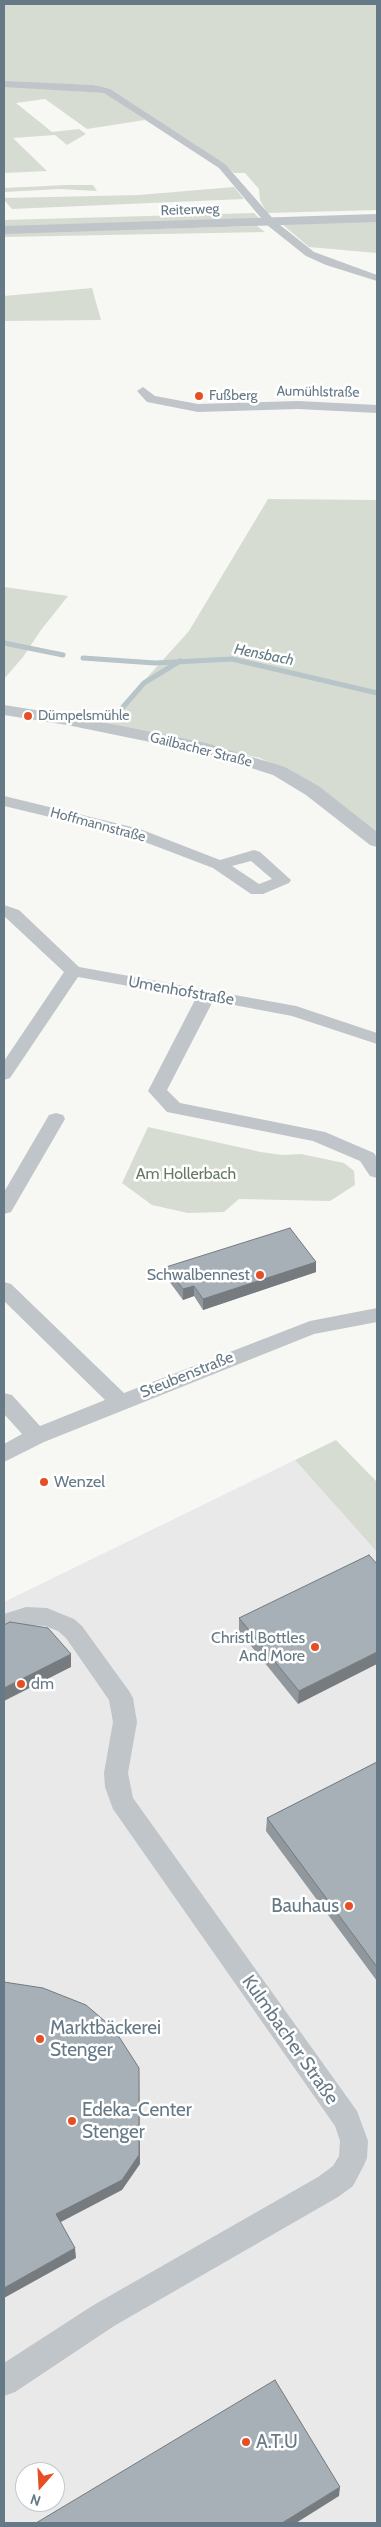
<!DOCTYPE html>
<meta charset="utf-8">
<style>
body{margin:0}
#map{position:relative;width:381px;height:2527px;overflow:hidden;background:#f7f7f4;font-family:Cabin,sans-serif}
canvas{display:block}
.frame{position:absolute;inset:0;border:5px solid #667986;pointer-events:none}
.north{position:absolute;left:15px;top:2462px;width:50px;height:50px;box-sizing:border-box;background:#fff;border:1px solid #c2c9cf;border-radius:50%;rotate:199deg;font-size:14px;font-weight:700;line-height:20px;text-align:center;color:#667986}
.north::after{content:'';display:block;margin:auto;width:18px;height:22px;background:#e64e26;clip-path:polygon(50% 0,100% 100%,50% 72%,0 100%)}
</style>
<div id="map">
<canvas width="381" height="2527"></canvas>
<div class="frame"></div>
<div class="north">N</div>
</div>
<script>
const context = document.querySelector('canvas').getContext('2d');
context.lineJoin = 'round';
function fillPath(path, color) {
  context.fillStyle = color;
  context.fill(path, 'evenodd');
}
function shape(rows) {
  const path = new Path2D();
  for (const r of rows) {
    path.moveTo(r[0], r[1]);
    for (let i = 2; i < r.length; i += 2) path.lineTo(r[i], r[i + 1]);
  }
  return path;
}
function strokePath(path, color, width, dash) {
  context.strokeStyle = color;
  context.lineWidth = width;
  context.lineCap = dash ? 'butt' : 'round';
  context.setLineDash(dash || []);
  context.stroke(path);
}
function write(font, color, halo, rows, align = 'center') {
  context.font = font + ' Cabin,sans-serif';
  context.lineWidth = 5;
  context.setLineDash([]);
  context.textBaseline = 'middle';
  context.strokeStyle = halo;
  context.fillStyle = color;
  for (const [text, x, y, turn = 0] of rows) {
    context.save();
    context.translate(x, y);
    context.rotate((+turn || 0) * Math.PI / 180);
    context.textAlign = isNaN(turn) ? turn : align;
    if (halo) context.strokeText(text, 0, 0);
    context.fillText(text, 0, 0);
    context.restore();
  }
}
const built = shape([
 [295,1460,377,1552,377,2523,4,2523,4,1602],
 [25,2472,55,2472,55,2502,25,2502]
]);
const green = shape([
 [4,4,377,4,377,210,267,213,260,200,259,189,245,173,234,173,194,144,95,85,4,83],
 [4,86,105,93,145,120,87,129,45,99,16,103,52,132,79,129,86,134,67,145,55,135,13,138,47,171,4,173],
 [66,185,93,185,97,191,60,189,4,192,4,188],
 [234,187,244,199,12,209,4,200,4,198,139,195],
 [254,213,260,219,4,227,4,220],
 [377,221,377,253,309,247,282,224],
 [257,226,265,232,4,237,4,233],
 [92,288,101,320,4,321,4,296],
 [268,499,377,500,377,833,320,789,260,758,106,723,189,631],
 [4,587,68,596,41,630,23,657,4,679],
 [148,1127,261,1152,282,1155,301,1154,344,1163,354,1171,355,1185,330,1201,239,1199,224,1212,188,1213,152,1205,122,1183],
 [336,1440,377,1482,377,1552,295,1460]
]);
const stream = shape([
 [4,643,63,655],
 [83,658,155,663,232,659,377,693],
 [100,719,116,715,144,683,180,661]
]);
const minor = shape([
 [4,81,94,85,110,89,225,164,275,221,314,252,377,275,377,281,326,265,306,256,267,225,219,168,104,93,4,87,4,81],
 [143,387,155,396,198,404,298,401,377,405,377,413,298,409,198,412,147,402,137,391,143,387],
 [4,796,140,829,220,860,254,850,260,852,291,880,289,883,263,894,251,894,213,868,129,836,4,806,4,796],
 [251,861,272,879,259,884,232,866,251,861],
 [4,905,19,910,79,967,296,1006,377,1033,377,1044,292,1016,213,1001,167,1090,180,1103,325,1132,374,1153,377,1158,377,1178,370,1176,360,1161,313,1141,167,1112,148,1091,196,998,78,977,10,1078,4,1080,4,1061,64,972,4,916,4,905],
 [56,1113,63,1115,65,1119,11,1212,4,1214,4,1192,49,1115,56,1113],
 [4,1282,11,1284,124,1393,310,1321,377,1308,377,1322,314,1334,44,1442,4,1462,4,1444,22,1434,4,1414,4,1393,12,1395,40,1426,105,1400,4,1301,4,1282],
 [26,1607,47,1608,74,1619,82,1626,129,1691,133,1698,137,1722,128,1773,133,1798,357,2111,368,2141,367,2158,363,2167,353,2186,338,2197,114,2326,15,2392,4,2396,4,2363,92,2306,318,2177,333,2166,339,2156,340,2141,335,2126,113,1809,105,1787,104,1773,113,1722,109,1700,66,1638,58,1631,45,1626,26,1625,4,1632,4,1614,26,1607]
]);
const tertiary = shape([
 [377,214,377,222,4,234,4,226,377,214],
 [4,705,67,715,206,743,285,767,320,787,377,832,377,847,370,845,306,795,273,775,204,753,67,725,4,715,4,705]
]);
const wall = shape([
 [316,1262,316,1272,203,1310,194,1296,183,1300,166,1277,166,1267],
 [377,1564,298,1704,239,1631,239,1618],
 [377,1762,377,1981,266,1831,267,1818]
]);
const shadedWall = shape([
 [316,1262,316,1272,203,1310,203,1299],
 [194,1286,194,1296,183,1300,183,1289],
 [377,1652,377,1664,298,1704,299,1691],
 [71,1654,71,1667,4,1701,4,1688],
 [139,2068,140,2164,122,2190,57,2224,56,2214],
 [75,2248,76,2258,4,2298,4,2288],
 [340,2487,339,2496,296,2523,282,2523]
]);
const building = shape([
 [290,1228,316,1262,203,1299,194,1286,183,1289,166,1267,290,1228],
 [369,1555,377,1564,377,1652,299,1691,239,1618,369,1555],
 [10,1622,48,1628,71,1654,4,1688,4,1625,10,1622],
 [377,1762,377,1967,267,1818,377,1762],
 [4,1982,43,1988,86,2005,114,2029,139,2068,139,2155,122,2180,56,2214,75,2248,4,2288,4,1982],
 [275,2380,340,2487,282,2523,36,2523,275,2380]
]);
const markers = [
 [199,396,5,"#e64e26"],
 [28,716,5,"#e64e26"],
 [260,1275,5,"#e64e26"],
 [44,1482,5,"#e64e26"],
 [315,1647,5,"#e64e26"],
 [21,1684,5,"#e64e26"],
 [349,1906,5,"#e64e26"],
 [40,2039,5,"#e64e26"],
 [72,2121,5,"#e64e26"],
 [246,2442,5,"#e64e26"]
];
const farStreetnames = [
 ["Reiterweg",190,210,-2],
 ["Aumühlstraße",318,392,1],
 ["Gailbacher Straße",201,750,14],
 ["Hoffmannstraße",98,825,15]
];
const farPoinames = [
 ["Fußberg",209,396],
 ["Dümpelsmühle",38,716]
];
const farWaternames = [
 ["Hensbach",264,655,11]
];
const streetNames = [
 ["Umenhofstraße",181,991,10],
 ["Steubenstraße",187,1375,-22]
];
const parkNames = [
 ["Am Hollerbach",186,1174]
];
const poiNames = [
 ["Schwalbennest",250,1275],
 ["Wenzel",54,1482,"left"],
 ["Christl Bottles",305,1638],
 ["And More",305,1656],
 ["dm",31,1684,"left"]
];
const nearPoinames = [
 ["Bauhaus",339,1906,"right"],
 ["Marktbäckerei",50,2028],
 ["Stenger",50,2050],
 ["Edeka-Center",82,2110],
 ["Stenger",82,2132],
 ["A.T.U",256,2442]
];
const nearStreetnames = [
 ["Kulmbacher Straße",290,2040,55]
];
fillPath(built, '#e8e9e8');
fillPath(green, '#d7dcd3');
strokePath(stream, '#b7c4c8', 5);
fillPath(minor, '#c0c5c9');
fillPath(tertiary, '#c0c5c9');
fillPath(wall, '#90979d');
fillPath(shadedWall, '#757b7f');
fillPath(building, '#a7b0b6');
strokePath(building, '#757b7f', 1);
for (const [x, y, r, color] of markers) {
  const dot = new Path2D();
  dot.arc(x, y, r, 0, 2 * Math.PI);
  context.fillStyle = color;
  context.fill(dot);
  strokePath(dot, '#fff', 2);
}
write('14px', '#667986', '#fff', farStreetnames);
write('14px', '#667986', '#fff', farPoinames, 'left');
write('italic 15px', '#627a82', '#fff', farWaternames);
write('16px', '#667986', '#fff', streetNames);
write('16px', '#667861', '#fff', parkNames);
write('16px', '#667986', '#fff', poiNames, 'right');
write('19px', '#667986', '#fff', nearPoinames, 'left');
write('19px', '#667986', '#fff', nearStreetnames);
</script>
